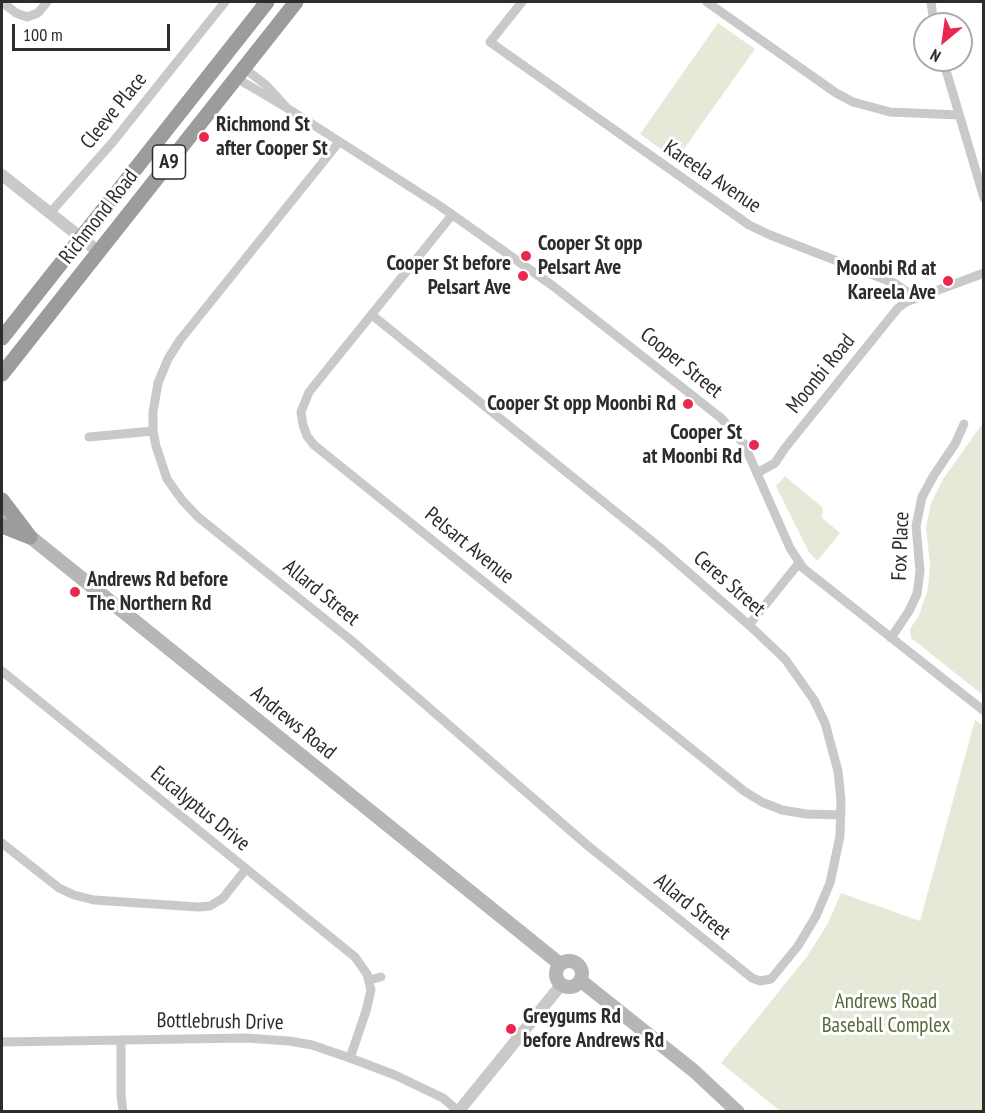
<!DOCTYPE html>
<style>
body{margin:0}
#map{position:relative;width:985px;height:1113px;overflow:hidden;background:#fff;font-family:"PT Sans Narrow",sans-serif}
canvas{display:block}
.frame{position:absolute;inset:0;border:3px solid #2c2c2c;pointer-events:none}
.north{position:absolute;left:913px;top:12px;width:60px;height:60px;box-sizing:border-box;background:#fff;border:2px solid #ababab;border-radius:50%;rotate:209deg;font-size:16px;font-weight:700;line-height:24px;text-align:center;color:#2c2c2c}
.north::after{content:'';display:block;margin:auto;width:21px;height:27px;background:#e92852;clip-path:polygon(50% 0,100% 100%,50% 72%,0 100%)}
.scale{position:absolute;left:12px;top:24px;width:158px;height:27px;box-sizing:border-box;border:3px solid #2c2c2c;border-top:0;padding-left:8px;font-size:18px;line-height:21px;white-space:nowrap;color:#2c2c2c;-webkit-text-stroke:4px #fff;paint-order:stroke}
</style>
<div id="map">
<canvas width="985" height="1113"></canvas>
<div class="frame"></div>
<div class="north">N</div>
<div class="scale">100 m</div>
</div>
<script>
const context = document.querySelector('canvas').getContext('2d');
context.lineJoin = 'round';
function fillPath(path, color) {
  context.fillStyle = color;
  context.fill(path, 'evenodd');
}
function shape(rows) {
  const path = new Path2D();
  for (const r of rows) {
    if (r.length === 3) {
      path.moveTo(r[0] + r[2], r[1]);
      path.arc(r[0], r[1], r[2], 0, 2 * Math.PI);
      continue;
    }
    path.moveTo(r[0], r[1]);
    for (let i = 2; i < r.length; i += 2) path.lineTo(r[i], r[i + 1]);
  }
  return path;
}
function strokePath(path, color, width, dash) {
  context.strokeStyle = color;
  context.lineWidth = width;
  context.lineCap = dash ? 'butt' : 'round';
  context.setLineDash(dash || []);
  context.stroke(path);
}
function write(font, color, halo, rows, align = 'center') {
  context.font = font + ' "PT Sans Narrow",sans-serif';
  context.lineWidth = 6;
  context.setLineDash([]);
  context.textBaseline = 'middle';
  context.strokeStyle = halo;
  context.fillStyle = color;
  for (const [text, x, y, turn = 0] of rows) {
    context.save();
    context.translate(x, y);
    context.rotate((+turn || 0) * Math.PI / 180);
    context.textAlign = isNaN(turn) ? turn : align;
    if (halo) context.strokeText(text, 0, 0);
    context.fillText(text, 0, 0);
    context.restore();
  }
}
const green = shape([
 [718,23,755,49,676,160,640,134],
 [983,423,983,695,911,638,910,629,919,615,928,589,930,566,926,527,931,503,943,479],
 [785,476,823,508,822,518,840,533,817,561,809,552,776,486],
 [975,720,984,726,983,1111,780,1111,721,1063,806,958,827,925,841,893,920,921]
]);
const minor = shape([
 [2,2,16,13,27,17,38,13,47,2],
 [522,2,490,42,749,225,770,235,894,283,916,298],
 [707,2,836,93,853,102,890,112,959,115],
 [931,2,934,24],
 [943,60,984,198],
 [287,108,266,85,249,72,239,72,243,82,287,108,440,206,553,286,721,418,744,444,790,548,803,568,984,711],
 [339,142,180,340,168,359,158,383,153,412,153,431,156,446,167,479,182,500,198,517,352,641,587,845,752,978,760,981,771,979,798,946,816,916,830,883,840,836,841,800,838,771,825,723,814,700,785,659,749,625,658,546,372,315],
 [50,213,112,143,225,2],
 [452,215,309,392,301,412,303,425,307,436,314,445,744,791,762,802,782,810,806,814,841,815],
 [89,437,153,431],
 [757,473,775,463,785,448,898,308,906,302,984,273],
 [749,625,799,563],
 [891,638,909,611,917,594,920,571,916,526,922,497,934,475,955,444,964,424],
 [2,671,355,957,367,974,371,990,366,1011,350,1058],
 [2,843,59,888,74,895,94,900,198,907,210,906,223,898,246,869],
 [369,980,381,977],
 [121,1040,121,1095,123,1112],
 [2,1042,246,1038,289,1041,312,1045,350,1058,395,1075,443,1098,458,1111]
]);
const tertiary = shape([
 [2,175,99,252],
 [458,1112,561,985]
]);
const secondary = shape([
 [2,514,560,964],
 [569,974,13],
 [580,980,694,1071,738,1112]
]);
const trunk = shape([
 [2,338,267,2],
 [2,374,296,2],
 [2,500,30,537],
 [2,526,30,537]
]);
const markers = [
 [204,137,6,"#e92852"],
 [526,256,6,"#e92852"],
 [523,276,6,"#e92852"],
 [948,281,6,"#e92852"],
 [688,404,6,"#e92852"],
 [754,445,6,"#e92852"],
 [75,592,6,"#e92852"],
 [511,1029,6,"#e92852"]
];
const shields = [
 [169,162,33]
];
const shieldNames = [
 ["A9",169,162]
];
const streetNames = [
 ["Cleeve Place",114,111,-51],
 ["Kareela Avenue",712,177,34],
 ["Richmond Road",99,217,-52],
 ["Cooper Street",681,363,39],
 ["Moonbi Road",821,374,-51],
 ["Pelsart Avenue",469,546,39],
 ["Fox Place",901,546,-88],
 ["Ceres Street",729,584,41],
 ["Allard Street",321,593,39],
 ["Andrews Road",293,723,39],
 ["Eucalyptus Drive",200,809,39],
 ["Allard Street",692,907,39],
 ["Bottlebrush Drive",220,1022,1]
];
const poiNames = [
 ["Richmond St",216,125],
 ["after Cooper St",216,149],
 ["Cooper St opp",538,244],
 ["Pelsart Ave",538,268],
 ["Cooper St before",511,264,"right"],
 ["Pelsart Ave",511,288,"right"],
 ["Moonbi Rd at",936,269,"right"],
 ["Kareela Ave",936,293,"right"],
 ["Cooper St opp Moonbi Rd",676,404,"right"],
 ["Cooper St",742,433,"right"],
 ["at Moonbi Rd",742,457,"right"],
 ["Andrews Rd before",87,580],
 ["The Northern Rd",87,604],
 ["Greygums Rd",523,1017],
 ["before Andrews Rd",523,1041]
];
const parkNames = [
 ["Andrews Road",886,1002],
 ["Baseball Complex",886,1026]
];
fillPath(green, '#e5ead8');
strokePath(minor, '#c9c9c9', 9);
strokePath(tertiary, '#c9c9c9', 12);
strokePath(secondary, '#b6b6b6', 14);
strokePath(trunk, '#9c9c9c', 15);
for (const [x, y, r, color] of markers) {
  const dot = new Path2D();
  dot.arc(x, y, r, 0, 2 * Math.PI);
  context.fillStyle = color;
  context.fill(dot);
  strokePath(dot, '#fff', 2);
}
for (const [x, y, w] of shields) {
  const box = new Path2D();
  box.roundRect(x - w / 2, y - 17, w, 34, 4.5);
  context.fillStyle = '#fff';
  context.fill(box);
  strokePath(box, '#2c2c2c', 1.5);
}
write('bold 20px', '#2c2c2c', null, shieldNames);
write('21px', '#2c2c2c', '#fff', streetNames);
write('bold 21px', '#2c2c2c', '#fff', poiNames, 'left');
write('21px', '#566839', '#fff', parkNames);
</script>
